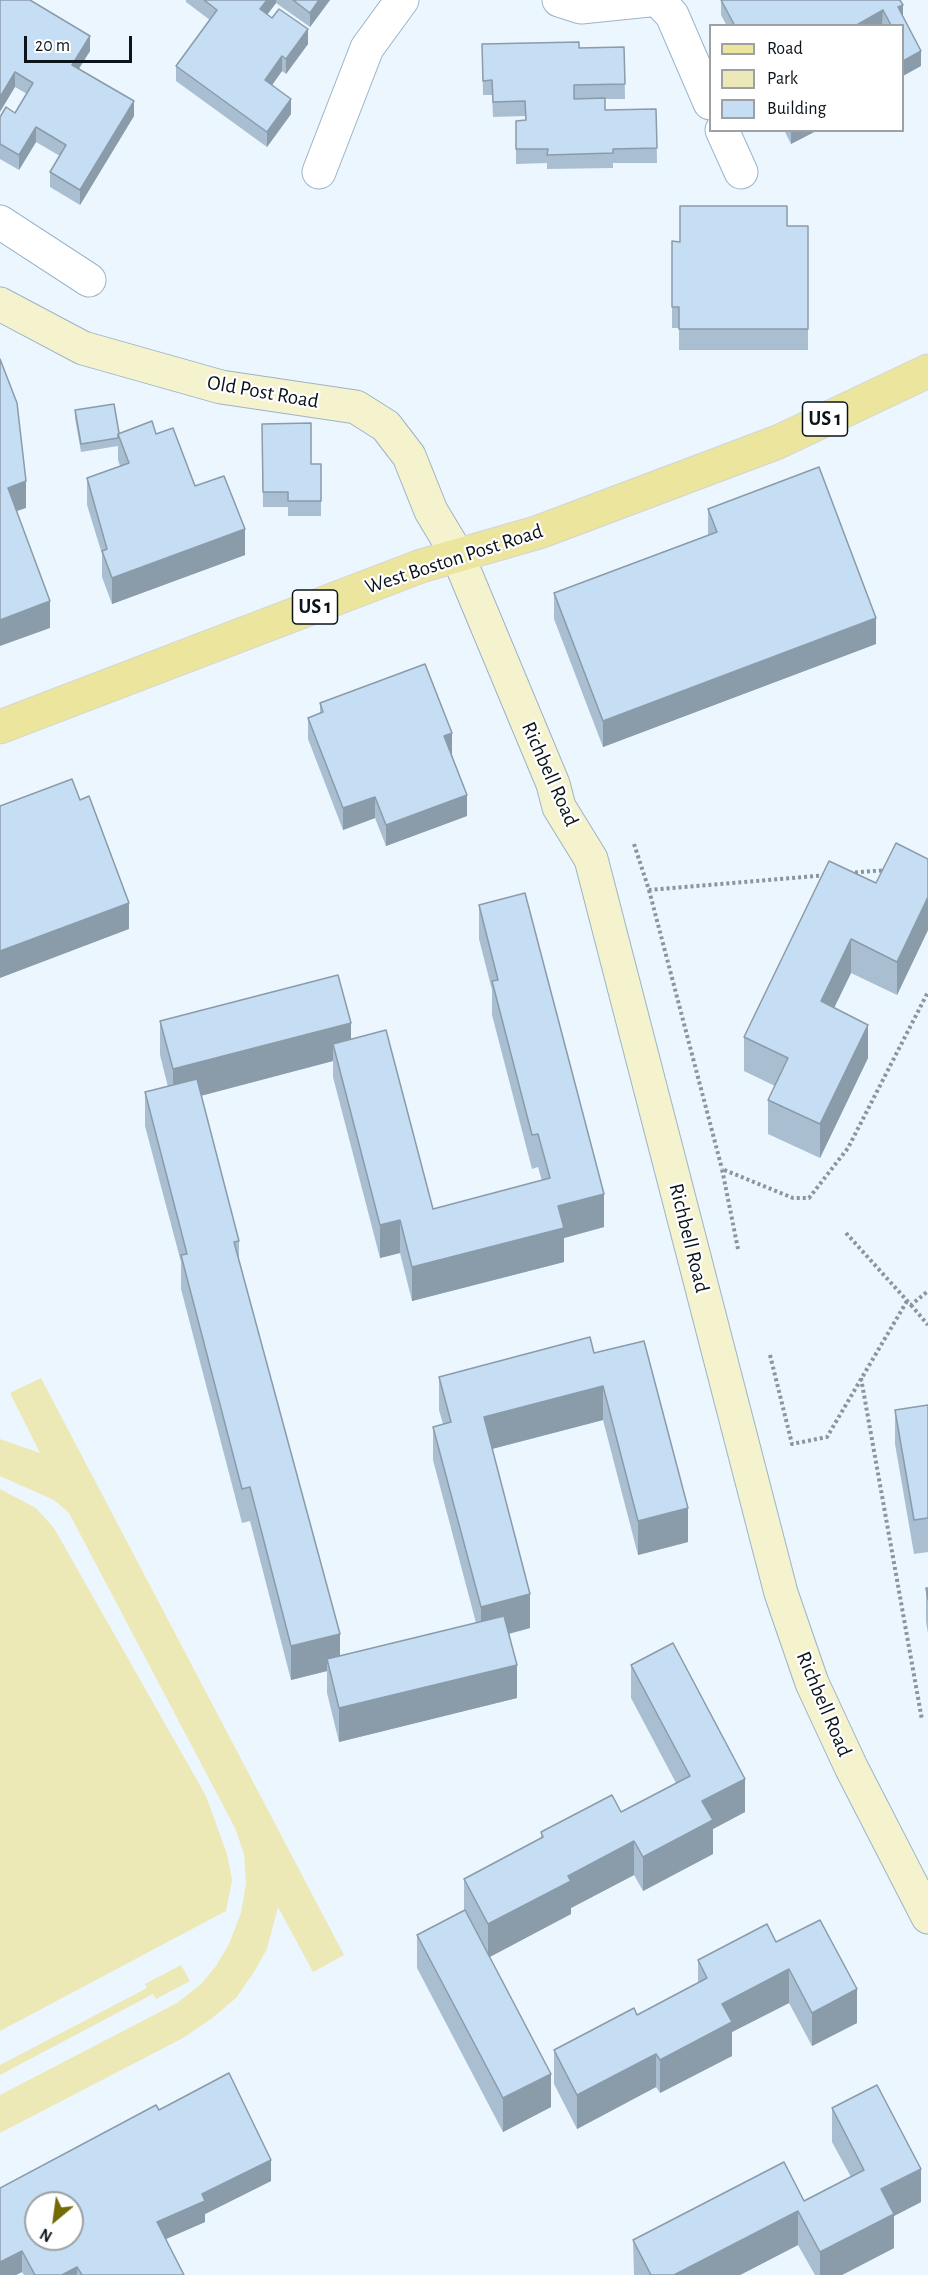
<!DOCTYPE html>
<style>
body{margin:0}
#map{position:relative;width:928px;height:2275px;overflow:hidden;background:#ecf6ff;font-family:"Alegreya Sans",sans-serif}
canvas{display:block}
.legend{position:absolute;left:709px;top:24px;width:195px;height:108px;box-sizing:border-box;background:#fff;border:2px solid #9da1a4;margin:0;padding:8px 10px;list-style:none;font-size:18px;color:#0b141b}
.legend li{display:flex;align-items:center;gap:12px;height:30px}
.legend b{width:30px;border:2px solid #9da1a4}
.north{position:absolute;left:24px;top:2191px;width:60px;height:60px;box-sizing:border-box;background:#fff;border:2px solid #9da1a4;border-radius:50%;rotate:209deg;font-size:16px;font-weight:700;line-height:24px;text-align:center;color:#0b141b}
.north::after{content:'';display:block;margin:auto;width:21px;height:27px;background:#726a03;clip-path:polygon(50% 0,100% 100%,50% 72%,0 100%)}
.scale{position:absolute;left:24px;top:36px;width:108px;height:27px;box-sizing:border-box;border:3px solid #0b141b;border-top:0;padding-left:8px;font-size:18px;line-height:21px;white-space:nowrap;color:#0b141b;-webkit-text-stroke:4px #fff;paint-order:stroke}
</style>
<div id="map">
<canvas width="928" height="2275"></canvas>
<ul class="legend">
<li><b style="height:8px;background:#ebe59d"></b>Road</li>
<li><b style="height:16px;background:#ece9b7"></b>Park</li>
<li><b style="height:16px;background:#c5def3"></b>Building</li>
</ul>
<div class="north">N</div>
<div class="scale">20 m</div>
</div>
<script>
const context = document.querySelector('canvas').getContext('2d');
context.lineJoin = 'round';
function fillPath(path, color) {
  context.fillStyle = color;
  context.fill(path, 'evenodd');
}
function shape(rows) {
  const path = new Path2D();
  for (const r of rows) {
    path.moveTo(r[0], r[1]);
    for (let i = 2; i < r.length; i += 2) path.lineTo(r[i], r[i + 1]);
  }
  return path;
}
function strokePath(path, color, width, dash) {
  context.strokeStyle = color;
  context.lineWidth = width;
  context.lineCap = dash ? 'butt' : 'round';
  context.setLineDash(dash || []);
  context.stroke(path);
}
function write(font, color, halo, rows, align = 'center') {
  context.font = font + ' "Alegreya Sans",sans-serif';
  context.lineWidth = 4.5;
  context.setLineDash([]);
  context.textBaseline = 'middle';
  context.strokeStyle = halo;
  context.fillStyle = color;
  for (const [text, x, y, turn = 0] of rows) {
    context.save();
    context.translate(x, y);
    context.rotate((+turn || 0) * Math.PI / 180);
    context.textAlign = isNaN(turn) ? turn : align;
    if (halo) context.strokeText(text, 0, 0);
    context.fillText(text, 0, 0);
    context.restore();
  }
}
const green = shape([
 [41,1378,344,1955,313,1972,278,1907,267,1949,254,1972,236,1998,211,2019,183,2038,0,2133,0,2095,177,2003,201,1984,216,1966,229,1944,241,1913,246,1883,244,1854,235,1828,69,1513,54,1500,0,1476,0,1439,40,1453,10,1393],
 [0,1489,36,1508,54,1528,206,1796,227,1854,232,1880,226,1911,0,2031],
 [181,1965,190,1981,156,1999,153,1994,0,2075,0,2065,147,1988,145,1984]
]);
const path = shape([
 [634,844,649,890,827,875],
 [849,873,887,870],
 [649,890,722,1169],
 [846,1233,911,1305,928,1291],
 [738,1249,722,1169,793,1198,809,1198,848,1148,928,992],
 [911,1305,928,1325],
 [770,1355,792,1444,827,1437,907,1301],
 [861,1378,922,1720]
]);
const street = shape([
 [559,0,581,7,649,0],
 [658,0,672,15,710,103],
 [722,130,741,172],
 [319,172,367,48,402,0],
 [0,222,89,280]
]);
const secondary = shape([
 [0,304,83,348,221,387,356,407,386,426,409,456,431,511,458,556,553,784,559,807,591,859,781,1593,812,1683,851,1767,928,1917]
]);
const primary = shape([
 [0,727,421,566,539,532,778,442,928,371]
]);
const wall = shape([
 [186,0,330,0,310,27,276,3,267,15,308,44,286,74,282,71,272,85,291,114,267,147,176,81,176,66,210,20,186,2],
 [721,0,900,0,903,16,921,66,903,26,727,26,721,15],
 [0,1,90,51,79,69,134,116,80,205,50,187,50,172,60,156,36,142,19,170,0,159,0,117,15,113,27,94,15,87],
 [482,44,579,48,624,47,625,99,605,99,605,110,656,109,657,163,613,163,613,168,547,169,547,163,516,164,516,121,525,120,525,116,493,117,492,95,483,95],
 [784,130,818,130,791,144],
 [787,226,808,226,808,350,679,350,679,328,672,328,672,241,680,242],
 [75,410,119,433,156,434,245,555,112,604,102,577,102,554,87,505,87,478,120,466,118,460,118,446,81,452,75,418],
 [262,424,311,464,321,464,321,516,288,516,288,507,263,507],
 [708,509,876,644,603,747,554,619,554,593,708,535],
 [320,703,452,754,467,816,386,846,375,818,343,830,308,739,308,718,320,713],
 [928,859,928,930,897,995,851,973,834,1008,868,1058,820,1158,768,1134,768,1100,775,1086,744,1071,744,1037,876,883],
 [479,905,604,1227,564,1238,564,1262,412,1301,400,1253,380,1258,333,1077,333,1061,201,1096,239,1241,239,1259,340,1656,476,1623,433,1460,433,1427,443,1424,439,1410,439,1377,594,1353,688,1542,638,1555,603,1420,492,1449,530,1628,509,1634,517,1698,339,1742,327,1693,327,1671,291,1680,250,1521,242,1523,181,1289,181,1262,145,1126,145,1092,168,1087,160,1055,160,1021,351,1039,433,1209,542,1181,538,1167,532,1169,492,1015,492,990,479,939],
 [928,1405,928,1552,914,1554,895,1444,895,1410],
 [926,1588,928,1588,928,1633,926,1622],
 [631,1665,745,1812,713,1829,713,1854,643,1891,634,1875,571,1908,571,1914,489,1957,551,2107,503,2132,417,1968,417,1935,464,1910,464,1879,541,1838,541,1832,621,1812,676,1783,631,1698],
 [776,1942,857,2023,812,2046,789,2003,732,2032,732,2056,660,2093,656,2087,577,2129,554,2084,554,2050,637,2015,698,1984,698,1960],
 [832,2108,921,2202,894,2216,894,2248,842,2275,815,2275,798,2245,740,2275,634,2275,633,2240,804,2201,851,2177,832,2142],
 [159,2110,271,2181,205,2214,205,2222,166,2239,184,2275,24,2275,22,2272,16,2275,0,2275,0,2188]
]);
const shadedWall = shape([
 [267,0,276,0,276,3,260,24,260,9],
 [319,0,330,0,310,27,310,13],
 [903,5,903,20,898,7],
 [883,10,882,26,855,26],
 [308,29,308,44,286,74,286,59],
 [90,36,90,51,72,79,72,65],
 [921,51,921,66,903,76,903,61],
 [282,56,282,71,265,95,265,80],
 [15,72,15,87,0,112,0,97],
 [291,99,291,114,267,147,267,132],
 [134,101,134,116,80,205,80,190],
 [36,127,36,142,19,170,19,155],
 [791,130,818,130,791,144],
 [26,481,26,508,8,514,8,488],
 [245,529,245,555,112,604,112,578],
 [50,601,50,628,0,646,0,620],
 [876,618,876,644,603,747,603,721],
 [452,733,452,754,444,757,444,736],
 [467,795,467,816,386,846,386,825],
 [375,797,375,818,343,830,343,808],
 [928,897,928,930,897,995,897,962],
 [129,903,129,929,0,978,0,951],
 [851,939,851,973,821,1035,821,1001],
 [351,1023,351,1057,333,1044,333,1061,173,1103,173,1069],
 [868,1025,868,1058,820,1158,820,1124],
 [604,1194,604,1227,564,1238,564,1262,412,1301,412,1267,558,1206],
 [400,1220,400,1253,380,1258,380,1225],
 [603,1386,603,1420,484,1451,484,1417],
 [688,1508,688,1542,638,1555,638,1521],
 [530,1594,530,1628,481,1641,481,1607],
 [340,1634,340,1668,327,1659,327,1671,291,1680,291,1646],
 [517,1665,517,1698,339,1742,339,1708],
 [745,1779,745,1812,713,1829,713,1854,643,1891,643,1857,702,1801],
 [634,1841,634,1875,571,1908,571,1914,488,1958,488,1924,568,1876],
 [789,1969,789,2003,732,2032,732,2056,660,2093,660,2060,722,2004],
 [857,1989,857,2023,812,2046,812,2013],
 [656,2054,656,2087,577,2129,577,2095],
 [551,2074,551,2107,503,2132,503,2098],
 [271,2160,271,2181,205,2214,205,2222,157,2243,157,2222,202,2194],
 [921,2169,921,2202,894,2216,894,2248,842,2275,820,2275,820,2252,881,2189],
 [798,2211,798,2245,740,2275,674,2275],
 [22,2251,22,2272,16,2275,0,2275,0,2262],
 [77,2267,77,2275,62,2275]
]);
const building = shape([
 [0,0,30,0,90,36,72,65,134,101,80,190,50,172,66,145,36,127,19,155,0,144,0,117,6,107,15,113,33,83,15,72,0,97,0,0],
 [204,0,267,0,260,9,272,18,279,9,308,29,286,59,282,56,265,80,291,99,267,132,176,66,217,10,204,0],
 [293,0,319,0,310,13,293,0],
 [721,0,900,0,903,5,898,7,921,51,903,61,903,26,890,26,891,25,883,10,855,26,735,26,721,0],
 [579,42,579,48,624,47,625,84,574,85,574,99,605,98,605,110,656,109,657,148,613,149,613,153,547,155,548,149,516,149,516,121,526,120,525,101,493,102,492,80,483,81,482,44,579,42],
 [680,206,787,206,787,226,808,226,808,329,679,329,679,307,672,307,672,241,680,242,680,206],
 [0,359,17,403,26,481,8,488,50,601,0,620,0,359],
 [114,404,119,433,118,434,118,438,81,444,75,410,114,404],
 [152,421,156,434,173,428,195,486,224,476,245,529,112,578,102,551,107,549,87,478,129,463,118,434,152,421],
 [311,423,311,464,321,464,321,501,288,501,288,492,263,492,262,424,311,423],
 [819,467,876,618,603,721,554,593,717,532,708,509,819,467],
 [425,664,452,733,444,736,467,795,386,825,375,797,343,808,308,718,323,712,320,703,425,664],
 [72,779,80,800,89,796,129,903,0,951,0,806,72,779],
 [896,843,928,859,928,897,897,962,851,939,821,1001,868,1025,820,1124,768,1100,788,1058,744,1037,829,861,876,883,896,843],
 [525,893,604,1194,558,1206,564,1228,412,1267,400,1220,380,1225,333,1044,386,1030,433,1209,550,1178,538,1134,532,1135,492,981,498,980,479,905,525,893],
 [338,975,351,1023,173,1069,160,1021,338,975],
 [197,1079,239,1241,234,1242,340,1634,291,1646,250,1487,242,1489,181,1255,187,1254,145,1092,197,1079],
 [590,1337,594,1353,644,1341,688,1508,638,1521,603,1386,484,1417,530,1594,481,1607,433,1427,451,1422,439,1377,590,1337],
 [928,1405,928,1518,914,1520,895,1410,928,1405],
 [926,1588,928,1588,928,1600,926,1588],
 [504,1616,517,1665,339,1708,327,1659,504,1616],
 [673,1643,745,1779,702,1801,713,1820,643,1857,634,1841,568,1876,571,1881,488,1924,464,1879,543,1837,541,1832,612,1795,621,1812,690,1776,631,1665,673,1643],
 [465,1910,551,2074,503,2098,417,1935,465,1910],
 [820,1920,857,1989,812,2013,789,1969,722,2004,732,2022,660,2060,656,2054,577,2095,554,2050,634,2008,637,2015,707,1978,698,1960,767,1924,776,1942,820,1920],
 [229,2073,271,2160,202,2194,205,2201,157,2222,184,2275,82,2275,77,2267,62,2275,35,2275,22,2251,0,2262,0,2188,156,2105,159,2110,229,2073],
 [36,2203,72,2203,72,2239,36,2239,36,2203],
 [877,2085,921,2169,881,2189,894,2214,820,2252,798,2211,674,2275,651,2275,633,2240,784,2162,804,2201,864,2170,832,2108,877,2085]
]);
const shields = [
 [825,419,45],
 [315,607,45]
];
const shieldNames = [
 ["US 1",825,419],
 ["US 1",315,607]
];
const streetNames = [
 ["Old Post Road",263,392,10],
 ["West Boston Post Road",454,559,-18],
 ["Richbell Road",550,774,66],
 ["Richbell Road",689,1238,76],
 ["Richbell Road",824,1704,67]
];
fillPath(green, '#ece9b7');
strokePath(street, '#9bb4c8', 35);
strokePath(secondary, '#9bb4c8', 35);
strokePath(primary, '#d3d5d6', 35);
strokePath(path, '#8c959d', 4, [3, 3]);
strokePath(street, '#fff', 33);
strokePath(secondary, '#f5f2ce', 33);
strokePath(primary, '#ebe59d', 33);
fillPath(wall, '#a9bfd1');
fillPath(shadedWall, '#8a9baa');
fillPath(building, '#c5def3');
strokePath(building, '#8a9baa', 1.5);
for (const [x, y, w] of shields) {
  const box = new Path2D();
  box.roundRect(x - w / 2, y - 17, w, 34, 4.5);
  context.fillStyle = '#fff';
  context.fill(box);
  strokePath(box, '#0b141b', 1.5);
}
write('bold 20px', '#0b141b', null, shieldNames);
write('21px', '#0b141b', '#fff', streetNames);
</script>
